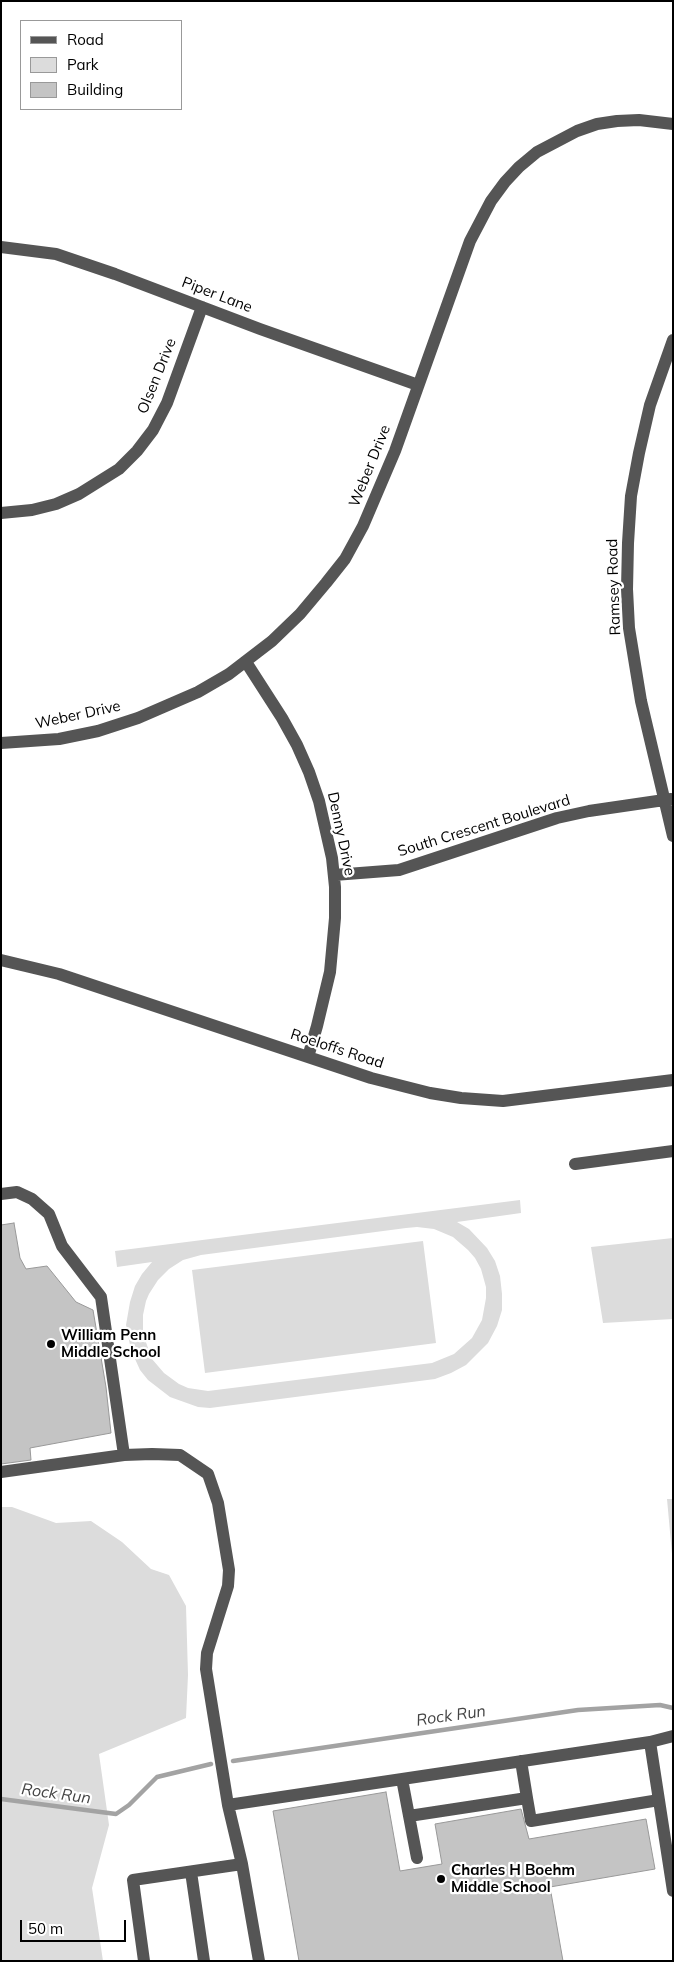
<!DOCTYPE html>
<style>
body{margin:0}
#map{position:relative;width:674px;height:1962px;overflow:hidden;background:#fff;font-family:Mulish,sans-serif}
canvas{display:block}
.frame{position:absolute;inset:0;border:2px solid #000;pointer-events:none}
.legend{position:absolute;left:20px;top:20px;width:162px;height:90px;box-sizing:border-box;background:#fff;border:1px solid #999;margin:0;padding:6px 9px;list-style:none;font-size:15px;color:#000}
.legend li{display:flex;align-items:center;gap:10px;height:25px}
.legend b{width:25px;border:1px solid #999}
.scale{position:absolute;left:20px;top:1920px;width:106px;height:22px;box-sizing:border-box;border:2px solid #000;border-top:0;padding-left:6px;font-size:15px;line-height:18px;white-space:nowrap;color:#000;-webkit-text-stroke:4px #fff;paint-order:stroke}
</style>
<div id="map">
<canvas width="674" height="1962"></canvas>
<div class="frame"></div>
<ul class="legend">
<li><b style="height:6px;background:#555"></b>Road</li>
<li><b style="height:14px;background:#dcdcdc"></b>Park</li>
<li><b style="height:14px;background:#c4c4c4"></b>Building</li>
</ul>
<div class="scale">50 m</div>
</div>
<script>
const context = document.querySelector('canvas').getContext('2d');
context.lineJoin = 'round';
function fillPath(path, color) {
  context.fillStyle = color;
  context.fill(path, 'evenodd');
}
function shape(rows) {
  const path = new Path2D();
  for (const r of rows) {
    path.moveTo(r[0], r[1]);
    for (let i = 2; i < r.length; i += 2) path.lineTo(r[i], r[i + 1]);
  }
  return path;
}
function strokePath(path, color, width, dash) {
  context.strokeStyle = color;
  context.lineWidth = width;
  context.lineCap = dash ? 'butt' : 'round';
  context.setLineDash(dash || []);
  context.stroke(path);
}
function write(font, color, halo, rows, align = 'center') {
  context.font = font + ' Mulish,sans-serif';
  context.lineWidth = 4.5;
  context.setLineDash([]);
  context.textBaseline = 'middle';
  context.strokeStyle = halo;
  context.fillStyle = color;
  for (const [text, x, y, turn = 0] of rows) {
    context.save();
    context.translate(x, y);
    context.rotate((+turn || 0) * Math.PI / 180);
    context.textAlign = isNaN(turn) ? turn : align;
    if (halo) context.strokeText(text, 0, 0);
    context.fillText(text, 0, 0);
    context.restore();
  }
}
const green = shape([
 [520,1200,521,1213,457,1222,469,1229,487,1248,495,1261,500,1276,502,1294,502,1310,497,1326,488,1343,466,1365,451,1373,435,1379,210,1408,198,1407,170,1397,148,1380,140,1370,131,1350,126,1325,130,1302,135,1286,142,1274,152,1262,117,1267,115,1251],
 [406,1228,417,1227,434,1229,453,1237,468,1250,475,1258,481,1269,486,1287,486,1298,482,1320,472,1338,454,1354,432,1363,208,1391,188,1388,179,1384,164,1373,152,1359,143,1334,143,1315,146,1301,149,1294,158,1280,169,1269,183,1260,201,1255],
 [673,1238,673,1319,603,1323,591,1247],
 [423,1241,436,1343,205,1373,192,1270],
 [667,1499,673,1499,673,1565],
 [1,1507,12,1507,56,1523,91,1521,122,1542,151,1569,169,1575,186,1606,188,1675,186,1718,99,1754,109,1825,92,1888,103,1961,1,1961]
]);
const stream = shape([
 [233,1761,578,1710,660,1705,673,1708],
 [1,1799,116,1814,129,1805,157,1777,211,1764]
]);
const building = shape([
 [14,1223,20,1258,26,1269,47,1266,76,1302,93,1310,106,1387,111,1433,30,1448,31,1460,1,1464,1,1225,14,1223],
 [386,1792,400,1871,442,1864,435,1824,521,1809,529,1839,646,1819,655,1869,550,1887,563,1961,299,1961,273,1811,386,1792]
]);
const minor = shape([
 [1,247,56,254,115,274,260,329,418,385],
 [673,340,650,405,639,453,631,496,628,543,627,589,629,628,641,701,673,836],
 [1,513,32,510,56,504,79,494,119,469,137,451,153,430,167,403,202,307],
 [246,662,282,718,297,745,309,772,319,801,332,858,335,887,335,918,330,972,317,1026,308,1057],
 [1,743,59,739,98,731,138,718,198,692,229,674,272,641,300,614,326,583,345,559,363,526,395,451,470,241,491,201,505,182,519,167,537,152,577,131,597,124,617,121,639,120,673,124],
 [334,875,399,870,557,818,589,811,671,799],
 [1,960,59,974,371,1078,430,1093,461,1098,503,1101,673,1080],
 [575,1164,673,1151],
 [1,1194,17,1192,32,1199,49,1214,62,1246,101,1297,124,1455],
 [1,1472,124,1455,152,1454,180,1455,208,1474,218,1503,229,1570,228,1586,207,1653,206,1669,228,1805,650,1742,673,1891],
 [650,1742,673,1736],
 [521,1761,527,1798],
 [402,1779,417,1858],
 [228,1805,242,1864,259,1961],
 [409,1816,527,1798,531,1821,659,1800],
 [191,1872,204,1961],
 [144,1961,133,1880,242,1864]
]);
const markers = [
 [51,1344,5,"#000"],
 [441,1879,5,"#000"]
];
const streetNames = [
 ["Piper Lane",217,295,21],
 ["Olsen Drive",157,376,-68],
 ["Weber Drive",370,466,-68],
 ["Ramsey Road",614,587,-92],
 ["Weber Drive",78,715,-12],
 ["South Crescent Boulevard",484,826,-17],
 ["Denny Drive",341,834,78],
 ["Roeloffs Road",337,1049,18]
];
const poiNames = [
 ["William Penn",61,1335],
 ["Middle School",61,1352],
 ["Charles H Boehm",451,1870],
 ["Middle School",451,1887]
];
const waterNames = [
 ["Rock Run",451,1716,-8],
 ["Rock Run",56,1794,8]
];
fillPath(green, '#dcdcdc');
strokePath(stream, '#a3a3a3', 4.5);
fillPath(building, '#c4c4c4');
strokePath(building, '#999', 1);
strokePath(minor, '#555', 12);
for (const [x, y, r, color] of markers) {
  const dot = new Path2D();
  dot.arc(x, y, r, 0, 2 * Math.PI);
  context.fillStyle = color;
  context.fill(dot);
  strokePath(dot, '#fff', 2);
}
write('15px', '#000', '#fff', streetNames);
write('bold 15px', '#000', '#fff', poiNames, 'left');
write('italic 16px', '#444', '#fff', waterNames);
</script>
